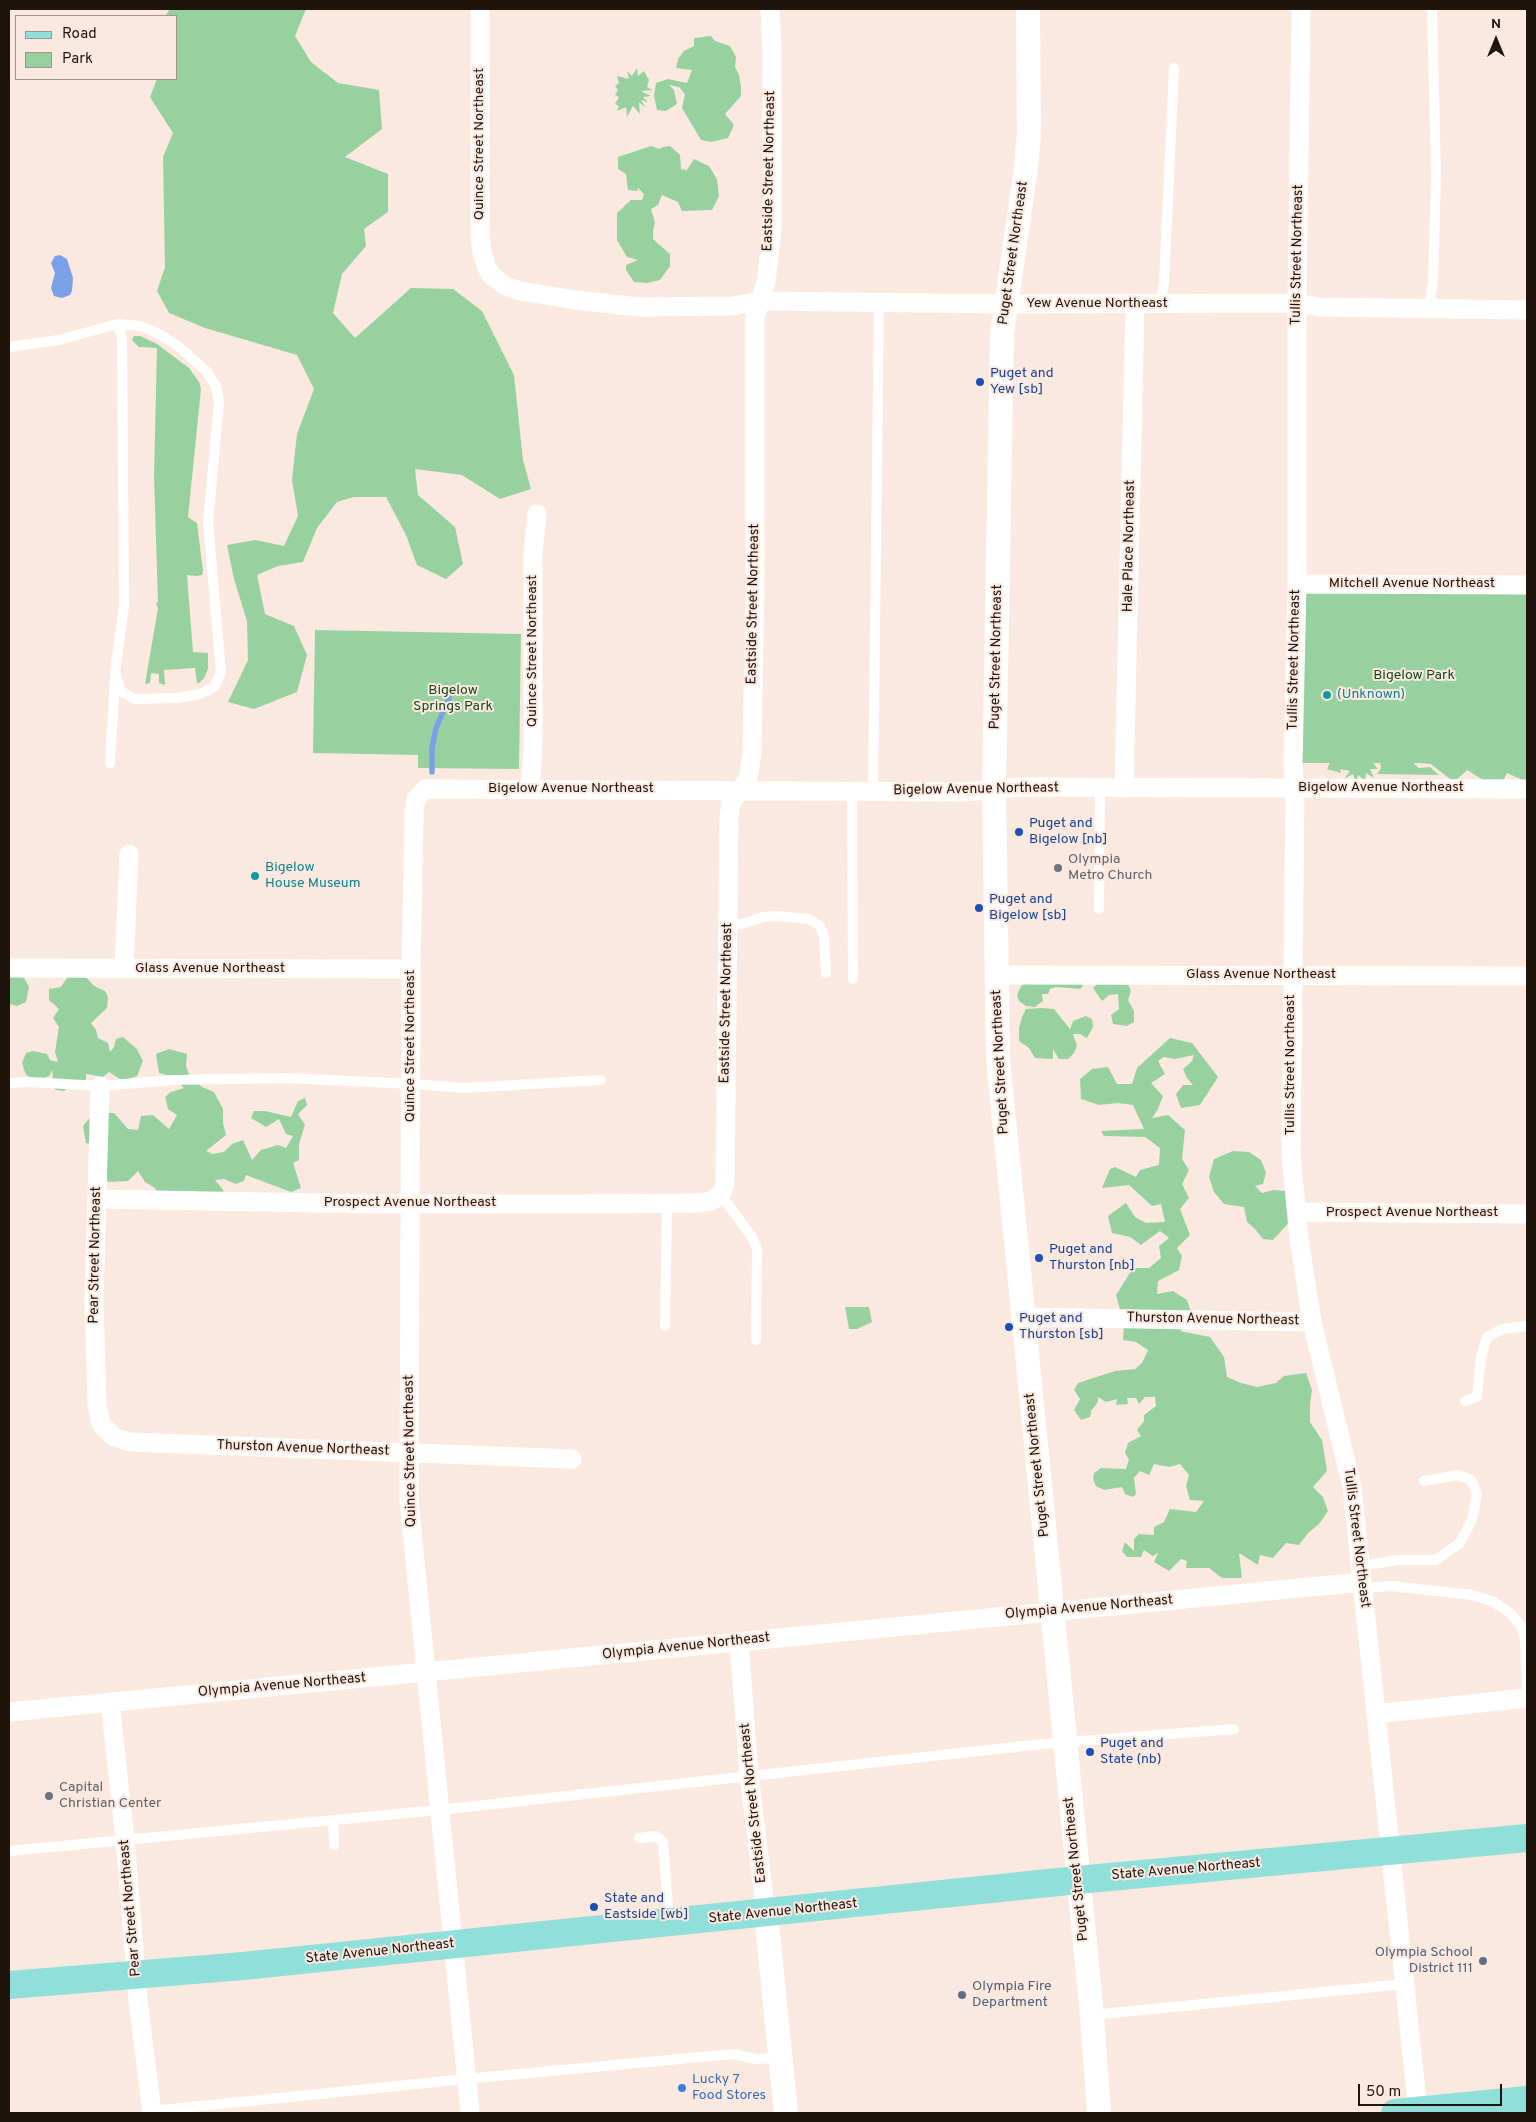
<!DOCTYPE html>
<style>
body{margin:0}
#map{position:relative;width:1536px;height:2122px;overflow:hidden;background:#fbe9df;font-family:Overpass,sans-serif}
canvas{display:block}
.frame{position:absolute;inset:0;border:10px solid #1e140e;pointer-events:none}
.legend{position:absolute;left:15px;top:15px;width:162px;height:65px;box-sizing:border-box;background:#fbe9df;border:1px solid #a3948b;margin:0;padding:6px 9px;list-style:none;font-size:15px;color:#1e140e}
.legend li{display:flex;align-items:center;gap:10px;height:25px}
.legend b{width:25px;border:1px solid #a3948b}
.north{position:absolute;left:1471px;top:15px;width:50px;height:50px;-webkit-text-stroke:4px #fbe9df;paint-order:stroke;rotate:0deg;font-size:14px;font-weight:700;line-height:20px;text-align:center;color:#1e140e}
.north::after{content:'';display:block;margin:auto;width:18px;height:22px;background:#1e140e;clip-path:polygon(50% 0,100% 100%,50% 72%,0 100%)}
.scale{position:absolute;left:1358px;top:2084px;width:144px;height:22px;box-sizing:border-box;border:2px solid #1e140e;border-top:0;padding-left:6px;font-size:15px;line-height:18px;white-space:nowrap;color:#1e140e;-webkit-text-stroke:4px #fbe9df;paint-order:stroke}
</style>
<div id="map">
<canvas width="1536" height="2122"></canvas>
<div class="frame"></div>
<ul class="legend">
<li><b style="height:6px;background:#8fdfda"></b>Road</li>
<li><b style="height:14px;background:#98d1a0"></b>Park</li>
</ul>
<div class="north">N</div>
<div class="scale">50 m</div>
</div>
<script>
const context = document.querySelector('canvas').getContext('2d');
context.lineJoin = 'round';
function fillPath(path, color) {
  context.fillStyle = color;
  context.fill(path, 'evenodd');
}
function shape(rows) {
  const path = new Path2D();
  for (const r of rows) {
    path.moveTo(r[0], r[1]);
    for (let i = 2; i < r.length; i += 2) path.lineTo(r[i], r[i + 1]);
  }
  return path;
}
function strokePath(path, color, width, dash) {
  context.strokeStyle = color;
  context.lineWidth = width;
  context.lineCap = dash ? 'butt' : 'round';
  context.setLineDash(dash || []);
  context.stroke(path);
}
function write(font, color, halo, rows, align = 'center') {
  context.font = font + ' Overpass,sans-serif';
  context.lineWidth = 4;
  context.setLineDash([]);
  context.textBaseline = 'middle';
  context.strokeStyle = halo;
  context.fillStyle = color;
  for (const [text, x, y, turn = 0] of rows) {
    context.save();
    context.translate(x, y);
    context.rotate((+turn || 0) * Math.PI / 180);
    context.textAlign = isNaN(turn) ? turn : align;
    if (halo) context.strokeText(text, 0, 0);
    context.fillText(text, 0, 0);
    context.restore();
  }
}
const green = shape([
 [170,9,306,9,295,36,311,62,338,83,379,90,382,129,345,157,388,174,388,212,364,229,366,246,342,274,333,313,355,338,411,288,453,289,482,311,514,375,523,460,531,489,500,499,462,475,415,469,418,495,455,527,463,564,446,579,417,565,406,535,386,497,354,497,337,502,317,528,303,562,278,566,257,575,265,614,294,626,307,655,297,692,254,709,228,702,248,660,247,621,234,579,227,545,255,540,284,546,298,516,292,480,297,434,314,389,297,355,205,328,169,313,157,291,165,267,163,157,173,133,150,97,157,79,176,79,176,16,165,16],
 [711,36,715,41,730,46,736,57,735,67,739,75,741,86,741,96,725,114,734,125,728,138,711,142,701,140,682,108,685,94,679,87,669,85,674,90,677,104,666,111,657,110,654,96,656,83,668,79,687,83,692,70,676,68,678,59,684,51,694,46,694,38],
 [637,68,638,76,644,71,649,80,647,87,653,90,641,91,651,96,643,97,648,102,641,100,646,108,639,102,640,114,633,106,627,117,626,107,617,111,619,106,615,104,619,97,615,95,618,90,615,86,619,83,617,76,629,79,627,71,632,76],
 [651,146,659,149,663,147,670,146,680,155,681,169,687,170,694,159,709,166,717,179,719,196,712,210,682,211,678,202,662,195,658,205,651,209,655,223,653,231,653,239,670,254,670,266,660,280,647,283,634,282,626,270,626,265,638,260,627,257,617,240,617,213,631,200,642,200,644,194,638,188,637,191,628,190,626,174,618,169,618,157],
 [134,336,140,336,157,344,189,368,199,382,201,389,188,517,197,523,203,571,202,575,197,576,187,575,193,652,208,653,208,669,204,678,199,683,197,683,195,668,164,670,165,685,159,683,159,674,151,673,150,683,145,684,158,608,156,603,158,602,154,476,157,348,139,347,132,340],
 [1301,590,1527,590,1527,782,1507,773,1504,779,1488,783,1467,770,1454,782,1431,764,1421,763,1413,763,1419,768,1430,767,1439,775,1377,774,1381,768,1380,763,1373,763,1378,769,1370,769,1374,778,1366,773,1365,781,1358,775,1356,784,1353,774,1344,779,1350,771,1340,769,1341,773,1327,769,1330,763,1300,763],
 [315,630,521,634,519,769,418,768,418,755,313,753],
 [71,972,81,972,94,986,105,991,108,997,107,1008,91,1023,96,1030,98,1038,108,1043,110,1052,114,1047,116,1039,123,1037,137,1049,143,1061,137,1076,128,1079,120,1079,109,1072,103,1077,86,1074,86,1079,81,1088,69,1087,64,1091,56,1090,52,1085,53,1070,49,1076,42,1079,34,1079,26,1075,22,1063,26,1053,33,1051,47,1054,50,1060,58,1062,55,1052,59,1027,53,1018,59,1009,49,1000,49,989,61,987],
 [9,973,24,978,29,987,26,1002,17,1006,9,1004],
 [1101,981,1127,982,1131,991,1128,1000,1134,1011,1134,1022,1127,1026,1113,1024,1111,1015,1119,1009,1118,994,1109,995,1102,1001,1093,988],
 [1082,982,1083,986,1080,989,1056,987,1050,989,1048,994,1042,994,1043,1001,1035,1007,1026,1006,1019,1001,1017,995,1021,986,1026,983],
 [1042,1008,1054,1009,1070,1029,1073,1021,1086,1016,1092,1019,1093,1027,1087,1038,1080,1034,1073,1034,1077,1046,1074,1053,1068,1059,1059,1059,1053,1049,1053,1059,1035,1058,1029,1048,1019,1041,1019,1028,1022,1017,1026,1009],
 [1170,1038,1192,1043,1218,1077,1200,1105,1181,1108,1176,1094,1183,1085,1193,1085,1187,1078,1183,1069,1192,1061,1194,1055,1175,1059,1164,1057,1158,1061,1165,1074,1151,1083,1163,1096,1158,1109,1152,1118,1168,1115,1185,1130,1182,1159,1189,1170,1182,1184,1189,1198,1180,1209,1190,1235,1177,1248,1182,1256,1179,1270,1158,1281,1157,1294,1173,1291,1187,1300,1192,1316,1180,1331,1210,1337,1224,1357,1227,1377,1241,1383,1257,1387,1276,1383,1284,1376,1306,1373,1312,1390,1310,1405,1310,1422,1322,1440,1327,1471,1313,1487,1323,1497,1328,1511,1319,1524,1308,1533,1299,1545,1286,1543,1273,1558,1260,1555,1258,1565,1239,1553,1242,1578,1222,1578,1209,1568,1186,1568,1187,1561,1181,1559,1169,1571,1154,1562,1158,1553,1153,1556,1144,1550,1141,1557,1127,1557,1122,1551,1125,1542,1134,1551,1134,1539,1139,1534,1154,1535,1154,1527,1164,1522,1170,1509,1196,1512,1204,1501,1190,1500,1186,1486,1189,1475,1180,1464,1169,1467,1154,1464,1149,1475,1140,1471,1134,1478,1136,1494,1133,1497,1125,1494,1122,1487,1104,1490,1096,1486,1093,1479,1094,1473,1101,1468,1126,1469,1129,1460,1125,1453,1128,1443,1141,1436,1137,1430,1144,1421,1144,1415,1156,1406,1155,1397,1145,1397,1139,1404,1136,1398,1127,1398,1128,1404,1116,1405,1117,1399,1106,1402,1098,1397,1098,1402,1091,1411,1090,1417,1081,1420,1074,1410,1080,1399,1074,1390,1078,1383,1115,1371,1135,1369,1142,1363,1148,1350,1136,1342,1123,1340,1124,1324,1116,1295,1133,1268,1149,1268,1161,1258,1159,1246,1169,1238,1160,1231,1141,1245,1130,1237,1112,1233,1108,1216,1126,1203,1135,1217,1146,1223,1165,1222,1161,1204,1152,1206,1129,1185,1102,1188,1110,1169,1115,1167,1136,1177,1140,1170,1159,1165,1160,1148,1145,1137,1104,1136,1101,1131,1144,1129,1133,1105,1118,1103,1099,1105,1081,1099,1080,1079,1092,1069,1108,1067,1117,1084,1132,1084,1137,1068],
 [169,1049,187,1054,186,1066,189,1074,202,1087,214,1092,223,1109,223,1123,226,1135,206,1151,213,1154,224,1152,232,1144,243,1140,252,1160,261,1150,278,1145,286,1148,293,1136,286,1134,279,1119,266,1127,251,1118,254,1111,265,1111,291,1117,298,1101,305,1098,307,1105,298,1114,305,1125,299,1144,299,1160,293,1163,301,1188,291,1192,246,1175,244,1181,236,1184,224,1179,215,1180,224,1191,216,1195,203,1194,193,1191,185,1195,159,1197,155,1188,145,1182,138,1171,128,1181,108,1182,102,1175,106,1147,86,1143,83,1126,94,1113,114,1113,128,1129,138,1130,141,1116,153,1115,169,1129,177,1115,168,1109,165,1097,171,1092,184,1088,171,1076,159,1073,156,1054],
 [1233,1151,1249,1152,1261,1160,1266,1173,1263,1184,1255,1186,1262,1193,1273,1190,1285,1191,1293,1203,1292,1219,1273,1240,1263,1239,1255,1229,1247,1222,1244,1207,1224,1204,1214,1192,1209,1177,1214,1159],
 [845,1307,869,1307,872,1322,857,1329,849,1329]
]);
const water = shape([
 [60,255,67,259,73,278,72,291,70,295,62,298,54,296,51,288,55,273,51,263,55,256]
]);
const stream = shape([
 [432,772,432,748,436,728,449,698]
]);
const service = shape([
 [1160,303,1164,282,1174,68],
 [1429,309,1433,281,1436,175,1432,9],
 [9,347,59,340,117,324,141,326,159,334,178,346,206,371,216,386,219,401,208,522,221,673,214,687,200,694,177,698,134,699,121,691,115,672,124,606,122,338,117,324],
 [110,763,115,678],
 [852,791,853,979],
 [873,791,879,303],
 [1099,909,1100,788],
 [728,924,742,924,763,917,777,916,809,919,820,926,824,937,826,973],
 [9,1083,30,1082,100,1086,173,1080,286,1078,412,1084,464,1088,601,1080],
 [721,1195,752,1237,757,1249,756,1340],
 [665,1326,667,1203],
 [1465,1401,1477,1397,1481,1357,1487,1337,1502,1329,1527,1326],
 [1361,1566,1398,1560,1436,1560,1460,1543,1472,1519,1477,1494,1471,1480,1458,1475,1424,1481],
 [1363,1588,1391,1586,1472,1595,1492,1601,1510,1613,1521,1626,1525,1639,1527,1696],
 [333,1820,334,1845],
 [639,1838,656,1836,663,1842,669,1922],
 [9,1851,439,1810,1043,1744,1234,1729],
 [1092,2015,1405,1984],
 [152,2111,466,2079,733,2054,756,2059,779,2058]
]);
const minor = shape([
 [480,9,480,235,482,252,486,266,492,276,505,286,521,291,575,300,639,307,732,306,761,301,1005,304,1297,303,1319,307,1527,310],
 [1301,9,1297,303,1297,584,1293,765,1295,788,1291,1155,1299,1239,1312,1322,1352,1487,1418,2111],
 [1297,584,1527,585],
 [530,788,533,748,533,552,537,514],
 [1124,788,1135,303],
 [9,968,411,969],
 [124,969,129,854],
 [996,975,1527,976],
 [100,1086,94,1300,97,1404,101,1424,114,1437,130,1442,572,1459],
 [97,1199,378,1204,583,1204,699,1203,711,1201,721,1195,725,1183,729,816,731,803,748,778,752,754,755,584,755,317,766,282,772,231,772,51,770,9],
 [1297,1212,1527,1214],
 [1023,1317,1312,1322],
 [739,1642,749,1775,766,1914],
 [110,1702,125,1839,138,2000,152,2113],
 [9,1712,1362,1582],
 [1376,1714,1527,1698],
 [470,2113,409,1501,411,969,414,811,416,799,425,789,964,792,1022,787,1527,789]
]);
const tertiary = shape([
 [1028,9,1029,132,1026,168,1002,333,994,789,998,1058,1092,2015,1099,2113],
 [766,1914,786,2113]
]);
const primary = shape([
 [9,1985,243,1966,1078,1880,1527,1838],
 [1395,2113,1527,2100]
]);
const markers = [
 [980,382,5,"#1a4fb4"],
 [1327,695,5,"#0f9aa8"],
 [1019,832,5,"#1a4fb4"],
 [1058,868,5,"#6b7280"],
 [255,876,5,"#0f9aa8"],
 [979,908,5,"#1a4fb4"],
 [1039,1258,5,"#1a4fb4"],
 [1009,1327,5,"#1a4fb4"],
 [1090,1752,5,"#1a4fb4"],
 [49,1796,5,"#6b7280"],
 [594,1907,5,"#1a4fb4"],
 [1483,1961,5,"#5c6f8a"],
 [962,1995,5,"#5c6f8a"],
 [682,2088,5,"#3f7fe0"]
];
const streetNames = [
 ["Quince Street Northeast",480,144,-90],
 ["Eastside Street Northeast",770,171,-89],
 ["Puget Street Northeast",1014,253,-82],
 ["Tullis Street Northeast",1298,255,-89],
 ["Yew Avenue Northeast",1097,304],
 ["Hale Place Northeast",1130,546,-89],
 ["Mitchell Avenue Northeast",1412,584],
 ["Eastside Street Northeast",754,604,-89],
 ["Quince Street Northeast",533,651,-90],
 ["Puget Street Northeast",997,657,-89],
 ["Tullis Street Northeast",1295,660,-89],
 ["Bigelow Avenue Northeast",1381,788],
 ["Bigelow Avenue Northeast",571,789],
 ["Bigelow Avenue Northeast",976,790,-1],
 ["Glass Avenue Northeast",210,969],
 ["Glass Avenue Northeast",1261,975],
 ["Eastside Street Northeast",727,1003,-89],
 ["Quince Street Northeast",411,1046,-90],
 ["Puget Street Northeast",1001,1062,-93],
 ["Tullis Street Northeast",1291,1065,-90],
 ["Prospect Avenue Northeast",410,1203],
 ["Prospect Avenue Northeast",1412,1213],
 ["Pear Street Northeast",96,1255,-89],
 ["Thurston Avenue Northeast",1213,1320,1],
 ["Thurston Avenue Northeast",303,1449,2],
 ["Quince Street Northeast",411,1451,-91],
 ["Puget Street Northeast",1038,1465,-96],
 ["Tullis Street Northeast",1356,1538,83],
 ["Olympia Avenue Northeast",1089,1608,-5],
 ["Olympia Avenue Northeast",686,1647,-6],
 ["Olympia Avenue Northeast",282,1686,-5],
 ["Eastside Street Northeast",754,1803,-96],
 ["Puget Street Northeast",1077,1869,-96],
 ["State Avenue Northeast",1186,1870,-5],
 ["Pear Street Northeast",131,1908,-95],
 ["State Avenue Northeast",783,1912,-6],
 ["State Avenue Northeast",380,1952,-6]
];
const transitNames = [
 ["Puget and",990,374],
 ["Yew [sb]",990,390],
 ["Puget and",1029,824],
 ["Bigelow [nb]",1029,840],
 ["Puget and",989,900],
 ["Bigelow [sb]",989,916],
 ["Puget and",1049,1250],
 ["Thurston [nb]",1049,1266],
 ["Puget and",1019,1319],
 ["Thurston [sb]",1019,1335],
 ["Puget and",1100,1744],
 ["State (nb)",1100,1760],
 ["State and",604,1899],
 ["Eastside [wb]",604,1915]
];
const parkNames = [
 ["Bigelow Park",1414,676],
 ["Bigelow",453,691],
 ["Springs Park",453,707]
];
const cultureNames = [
 ["(Unknown)",1337,695],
 ["Bigelow",265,868],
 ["House Museum",265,884]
];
const worshipNames = [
 ["Olympia",1068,860],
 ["Metro Church",1068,876],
 ["Capital",59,1788],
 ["Christian Center",59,1804]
];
const serviceNames = [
 ["Olympia School",1473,1953],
 ["District 111",1473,1969],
 ["Olympia Fire",972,1987,"left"],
 ["Department",972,2003,"left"]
];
const shopNames = [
 ["Lucky 7",692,2080],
 ["Food Stores",692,2096]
];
fillPath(green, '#98d1a0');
fillPath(water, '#7aa1e7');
strokePath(stream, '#7aa1e7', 5.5);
strokePath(service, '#fff', 10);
strokePath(minor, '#fff', 19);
strokePath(tertiary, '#fff', 24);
strokePath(primary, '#8fdfda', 28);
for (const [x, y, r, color] of markers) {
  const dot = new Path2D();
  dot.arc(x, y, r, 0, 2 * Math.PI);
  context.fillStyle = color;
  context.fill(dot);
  strokePath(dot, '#fbe9df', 2);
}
write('14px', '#1e140e', '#fbe9df', streetNames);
write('14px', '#164399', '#fbe9df', transitNames, 'left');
write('14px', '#12451e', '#fbe9df', parkNames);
write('14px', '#0d838f', '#fbe9df', cultureNames, 'left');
write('14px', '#5b616d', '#fbe9df', worshipNames, 'left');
write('14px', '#4e5e75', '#fbe9df', serviceNames, 'right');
write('14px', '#366cbe', '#fbe9df', shopNames, 'left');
</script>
